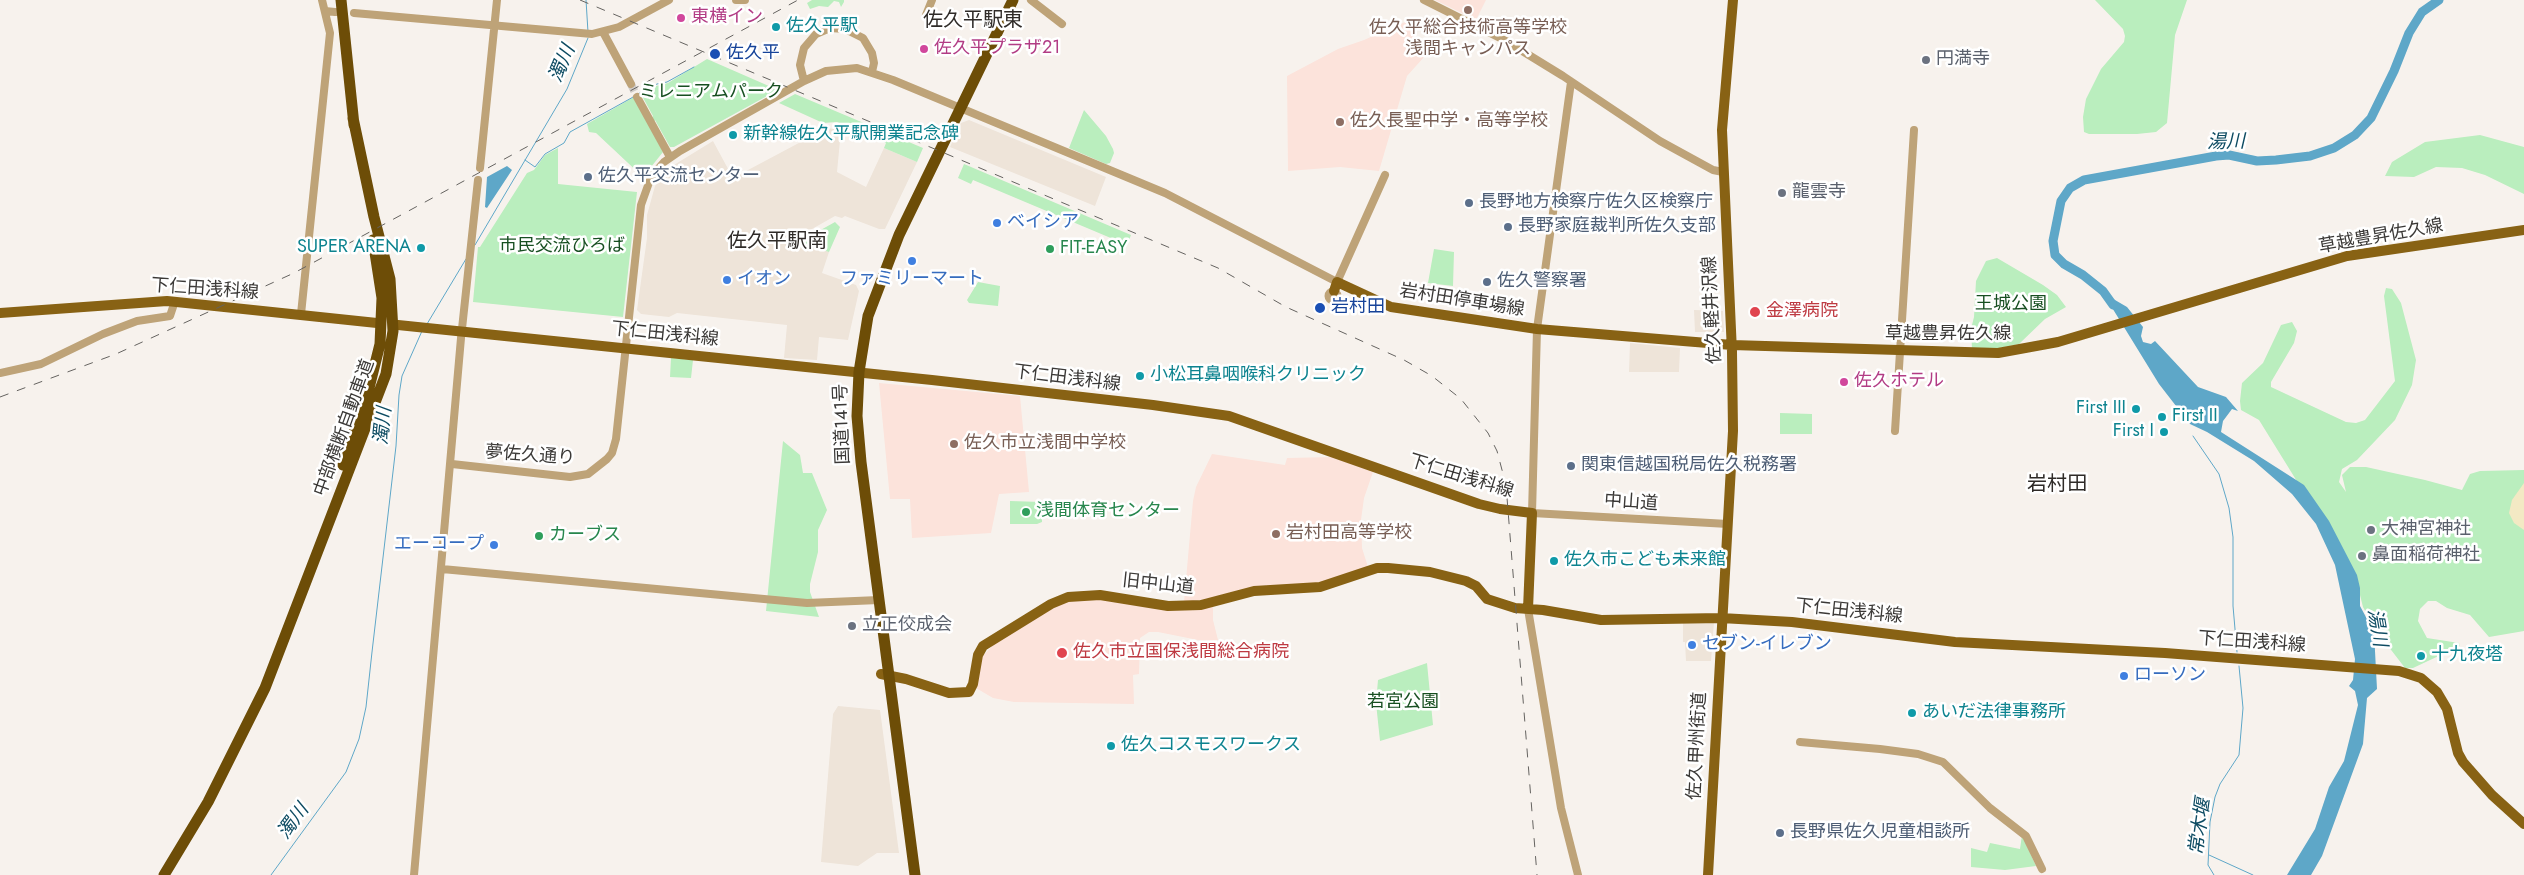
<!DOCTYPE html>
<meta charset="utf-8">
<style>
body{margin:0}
canvas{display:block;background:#f7f2ed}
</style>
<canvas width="2524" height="875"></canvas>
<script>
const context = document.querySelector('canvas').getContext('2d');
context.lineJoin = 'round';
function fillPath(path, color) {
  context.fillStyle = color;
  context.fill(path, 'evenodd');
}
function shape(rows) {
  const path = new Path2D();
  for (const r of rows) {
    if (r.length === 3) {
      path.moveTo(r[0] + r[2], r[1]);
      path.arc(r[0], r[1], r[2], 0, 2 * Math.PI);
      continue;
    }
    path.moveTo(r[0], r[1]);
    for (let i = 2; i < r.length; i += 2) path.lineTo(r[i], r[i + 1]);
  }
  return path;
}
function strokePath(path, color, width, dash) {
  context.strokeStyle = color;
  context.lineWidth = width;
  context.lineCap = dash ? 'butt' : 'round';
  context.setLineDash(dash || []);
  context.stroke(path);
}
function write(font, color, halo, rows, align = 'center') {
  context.font = font + ' Jost,"Noto Sans JP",sans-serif';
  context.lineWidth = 5;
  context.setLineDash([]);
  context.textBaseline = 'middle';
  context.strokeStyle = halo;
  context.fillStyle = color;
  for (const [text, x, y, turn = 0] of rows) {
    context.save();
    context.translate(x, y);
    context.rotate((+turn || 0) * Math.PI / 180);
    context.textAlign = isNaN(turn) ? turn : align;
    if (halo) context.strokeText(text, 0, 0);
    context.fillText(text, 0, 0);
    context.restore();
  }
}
const built = shape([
 [969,120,1106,177,1095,206,950,147,961,123],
 [827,128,841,130,837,172,866,187,884,148,917,162,885,229,879,229,845,216,842,218,835,216,796,238,799,242,829,252,822,273,856,285,859,291,848,340,819,337,817,360,784,358,787,325,677,313,669,317,641,314,637,310,647,238,647,215,655,186,669,168,713,141,733,178],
 [1694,310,1723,311,1724,332,1695,332],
 [1630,343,1680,348,1679,372,1629,372],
 [1683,622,1714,622,1711,661,1686,661,1685,642,1683,642],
 [838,706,880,710,899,853,877,853,858,866,821,862,833,714]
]);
const education = shape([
 [1435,0,1486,0,1476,20],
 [1405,22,1425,56,1407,76,1379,171,1340,167,1288,171,1287,76,1338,49,1364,40],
 [879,383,1020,396,1029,492,999,494,991,533,912,538,910,499,890,499],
 [1212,454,1285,465,1287,458,1333,457,1373,472,1364,498,1361,520,1362,548,1368,567,1316,584,1258,586,1211,599,1184,602,1193,501,1196,487],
 [1102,598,1213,606,1213,620,1218,640,1203,641,1158,632,1149,632,1140,638,1139,674,1133,675,1134,704,1014,702,993,698,976,688,982,657,994,644,1063,602]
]);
const green = shape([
 [812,0,844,0,844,2,841,7,839,2,834,1,828,7,819,6,810,9,807,3],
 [2095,0,2187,0,2175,35,2167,123,2156,132,2137,134,2089,134,2084,132,2083,117,2086,99,2101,69,2124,42,2125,36,2123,29],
 [707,59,778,90,674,147,670,147,655,120,651,129,663,152,643,177,596,133,589,132,587,124,634,97,649,125,653,116,641,94,656,86,668,83],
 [795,94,923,148,917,162,884,148,886,143,837,122,823,123,779,103],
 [1084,110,1106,136,1113,149,1114,153,1110,163,1106,164,1069,148],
 [2480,135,2524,147,2524,194,2485,175,2462,168,2436,167,2414,177,2385,176,2392,162,2425,142],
 [558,148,558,184,637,192,623,317,473,302,478,247,480,247,527,173,534,170,545,155],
 [964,164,1131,235,1128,243,1125,244,973,180,971,184,958,178],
 [835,222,840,227,829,252,799,242],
 [1434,249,1454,252,1453,286,1428,283],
 [1997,258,2043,285,2057,295,2066,307,2045,319,2019,344,1995,349,1972,349,1971,329,1974,317,1976,281,1986,261],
 [978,282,1000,286,998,306,969,303,967,300],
 [2386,288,2392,289,2401,303,2416,360,2412,385,2395,420,2357,460,2342,469,2339,482,2346,492,2342,475,2350,467,2366,467,2425,480,2462,490,2470,474,2480,471,2524,470,2524,631,2489,637,2470,615,2447,608,2436,601,2428,601,2420,609,2418,621,2427,638,2459,643,2460,646,2413,668,2405,668,2375,629,2363,607,2355,575,2259,420,2241,410,2240,401,2242,383,2263,363,2281,325,2292,322,2297,331,2294,343,2271,382,2271,387,2346,422,2356,423,2365,420,2395,381,2384,296],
 [671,358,693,360,691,378,670,377],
 [1780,413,1812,414,1812,434,1780,434],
 [783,441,800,455,803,473,812,473,827,510,818,530,818,552,810,584,810,592,819,617,766,611],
 [1010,501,1042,502,1042,522,1037,524,1010,524],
 [1427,663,1433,725,1380,741,1376,703,1378,680],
 [2022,835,2036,866,2005,870,1971,867,1971,848,1987,852,1990,843,2020,849]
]);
const sand = shape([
 [2524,483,2524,530,2514,523,2509,513,2512,500]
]);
const water = shape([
 [507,166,512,170,487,208,485,207,487,177],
 [2103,293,2127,307,2143,327,2141,336,2143,342,2151,344,2155,341,2198,387,2226,397,2238,411,2232,409,2223,421,2221,432,2304,485,2329,521,2357,575,2360,588,2360,606,2374,632,2377,689,2367,698,2363,744,2322,856,2311,875,2287,875,2315,829,2329,787,2344,761,2358,705,2355,691,2349,686,2353,680,2355,659,2335,565,2316,524,2292,494,2254,461,2207,432,2190,424,2159,384]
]);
const stream = shape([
 [586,0,588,32],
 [638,94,657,84,667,82,694,67],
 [525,160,535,167,545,154,564,143,570,132,635,96],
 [475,245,567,89,588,38],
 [427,324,466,259],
 [2193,436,2219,474,2229,508,2233,537,2233,606,2237,652],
 [2209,855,2253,875],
 [271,875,346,772,359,739,366,707,372,652,396,446,399,395,402,376,422,331],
 [2214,875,2208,865,2210,822,2215,797,2220,784,2239,755,2243,708,2239,666]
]);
const river = shape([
 [2113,305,2103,291,2083,275,2064,264,2055,255,2053,241,2061,201,2070,188,2084,180,2216,156,2229,155,2257,161,2276,160,2310,156,2334,148,2355,135,2371,118,2394,71,2409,33,2422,12,2439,0]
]);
const minorTunnel = shape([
 [631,84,637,97]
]);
const minor = shape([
 [736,0,745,0],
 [1031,0,1062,24],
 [1424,0,1506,41,1563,76,1660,141,1713,170,1723,172],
 [325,11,335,12],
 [354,13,592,34,619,27,669,0],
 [926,15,932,0],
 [603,32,631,84],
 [804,81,800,65,804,48,816,34,830,28,845,29,863,38,872,53,874,63,872,72],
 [1571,82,1537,329,1532,513,1728,524],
 [637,97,670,157],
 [480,168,497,0],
 [1333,296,4.5],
 [301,314,330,33,322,0],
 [0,373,41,364,103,334,137,321,170,316,175,301],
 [1895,431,1914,130],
 [452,464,570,477,588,474,607,459,612,453,616,439,641,205,651,177,664,162,680,151,804,81,826,71,857,68,893,80,1165,193,1337,282,1385,175],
 [442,569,807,603,879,600],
 [1528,609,1561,808,1578,875],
 [1800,742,1880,749,1918,754,1943,762,1990,808,2026,836,2042,869],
 [414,875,461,338,478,180]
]);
const major = shape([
 [1334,291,1337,282,1391,307,1537,329,1732,345,1998,353,2058,342,2347,256,2524,230],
 [0,313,167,301,377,323],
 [398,325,932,380,1153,405,1229,416,1479,504,1500,509,1532,513,1528,609],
 [881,674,906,679,949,693,969,692,973,684,978,655,983,646,1051,604,1068,597,1100,595,1168,606,1201,605,1254,591,1320,587,1377,568,1388,568,1430,572,1466,581,1476,586,1487,599,1515,608,1543,610,1601,620,1721,618,1792,622,1955,642,2165,653,2399,671,2421,678,2437,692,2447,709,2458,753,2463,762,2492,795,2524,824],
 [1708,875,1733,431,1732,352,1722,130,1733,0]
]);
const highway = shape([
 [341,0,354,125],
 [343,465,369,388,380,344,382,298,373,240],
 [164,875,208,802,265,688,386,374,393,331,390,279,374,217,353,118],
 [915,875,861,462,857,416,859,372,868,316,899,235,1013,0]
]);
const rail = shape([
 [580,0,1218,268,1286,307,1404,360,1432,376,1461,399,1488,433,1497,451,1506,485,1537,875],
 [0,397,116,354,294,273,798,0]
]);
const markers = [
 [1468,10,5,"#8d6e63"],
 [681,18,5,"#d1479c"],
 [776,27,5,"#0f9aa8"],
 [924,49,5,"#d1479c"],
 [715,54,6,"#1a4fb4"],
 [1926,60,5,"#6b7280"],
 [1340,122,5,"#8d6e63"],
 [733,135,5,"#0f9aa8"],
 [588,177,5,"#5c6f8a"],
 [1782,193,5,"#6b7280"],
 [1469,203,5,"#5c6f8a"],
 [997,223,5,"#3f7fe0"],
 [1508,227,5,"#5c6f8a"],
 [421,248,5,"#0f9aa8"],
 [1050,249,5,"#2e9e5b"],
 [912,261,5,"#3f7fe0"],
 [727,280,5,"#3f7fe0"],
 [1487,282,5,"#5c6f8a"],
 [1320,308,6,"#1a4fb4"],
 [1755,312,6,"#e0444e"],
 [1140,376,5,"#0f9aa8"],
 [1844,382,5,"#d1479c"],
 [2136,409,5,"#0f9aa8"],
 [2162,417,5,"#0f9aa8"],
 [2164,432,5,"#0f9aa8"],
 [954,444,5,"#8d6e63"],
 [1571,466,5,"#5c6f8a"],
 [1026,512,5,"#2e9e5b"],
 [2371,530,5,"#6b7280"],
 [1276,534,5,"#8d6e63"],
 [539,536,5,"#2e9e5b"],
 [494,545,5,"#3f7fe0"],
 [2362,556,5,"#6b7280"],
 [1554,561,5,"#0f9aa8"],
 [852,626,5,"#6b7280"],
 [1692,645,5,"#3f7fe0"],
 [1062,653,6,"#e0444e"],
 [2421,656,5,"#0f9aa8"],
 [2124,676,5,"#3f7fe0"],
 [1912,713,5,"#0f9aa8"],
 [1111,746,5,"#0f9aa8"],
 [1780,833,5,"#5c6f8a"]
];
const hotelNames = [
 ["東横イン",691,18],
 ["佐久平プラザ21",934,49],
 ["佐久ホテル",1854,382]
];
const cultureNames = [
 ["佐久平駅",786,27],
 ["新幹線佐久平駅開業記念碑",743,135],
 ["SUPER ARENA",411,248,"right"],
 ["小松耳鼻咽喉科クリニック",1150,376],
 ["First III",2126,409,"right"],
 ["First II",2172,417],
 ["First I",2154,432,"right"],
 ["佐久市こども未来館",1564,561],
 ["十九夜塔",2431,656],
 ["あいだ法律事務所",1922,713],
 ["佐久コスモスワークス",1121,746]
];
const educationNames = [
 ["佐久平総合技術高等学校",1468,29,"center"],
 ["浅間キャンパス",1468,50,"center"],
 ["佐久長聖中学・高等学校",1350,122],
 ["佐久市立浅間中学校",964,444],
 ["岩村田高等学校",1286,534]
];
const transitNames = [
 ["佐久平",726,54],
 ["岩村田",1331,308]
];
const worshipNames = [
 ["円満寺",1936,60],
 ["龍雲寺",1792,193],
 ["大神宮神社",2381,530],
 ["鼻面稲荷神社",2372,556],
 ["立正佼成会",862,626]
];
const parkNames = [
 ["ミレニアムパーク",711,93],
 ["市民交流ひろば",562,247],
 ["王城公園",2011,305],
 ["若宮公園",1403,703]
];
const serviceNames = [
 ["佐久平交流センター",598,177],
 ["長野地方検察庁佐久区検察庁",1479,203],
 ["長野家庭裁判所佐久支部",1518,227],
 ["佐久警察署",1497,282],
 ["関東信越国税局佐久税務署",1581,466],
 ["長野県佐久児童相談所",1790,833]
];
const shopNames = [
 ["ベイシア",1007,223],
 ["イオン",737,280],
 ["ファミリーマート",912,280,"center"],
 ["エーコープ",484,545,"right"],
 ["セブン-イレブン",1702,645],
 ["ローソン",2134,676]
];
const streetNames = [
 ["草越豊昇佐久線",2381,237,-10],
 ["下仁田浅科線",205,290,4],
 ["岩村田停車場線",1462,301,9],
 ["佐久軽井沢線",1713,310,-93],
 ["下仁田浅科線",665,335,6],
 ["草越豊昇佐久線",1948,335],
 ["下仁田浅科線",1067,379,7],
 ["国道141号",843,424,-92],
 ["中部横断自動車道",345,428,-70],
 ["夢佐久通り",530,456,4],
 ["下仁田浅科線",1461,477,17],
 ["中山道",1631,503,4],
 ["旧中山道",1158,585,6],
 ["下仁田浅科線",1849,612,6],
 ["下仁田浅科線",2252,643,4],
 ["佐久甲州街道",1698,746,-87]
];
const leisureNames = [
 ["FIT-EASY",1060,249],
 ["浅間体育センター",1036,512],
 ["カーブス",549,536]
];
const healthNames = [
 ["金澤病院",1766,312],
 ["佐久市立国保浅間総合病院",1073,653]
];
const waterNames = [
 ["濁川",563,64,-67],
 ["湯川",2226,143,-1],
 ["濁川",384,426,-84],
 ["湯川",2376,628,80],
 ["濁川",294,822,-54],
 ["常木堰",2201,827,-82]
];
const quarterNames = [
 ["佐久平駅東",973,21],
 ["佐久平駅南",777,242],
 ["岩村田",2057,485]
];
fillPath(built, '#eee4d9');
fillPath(education, '#fce3db');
fillPath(green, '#baeebe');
fillPath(sand, '#f3e9c4');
fillPath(water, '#5ea7c8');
strokePath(stream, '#5ea7c8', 1);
strokePath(river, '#5ea7c8', 9);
strokePath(minorTunnel, '#d1cdc9', 8, [8, 4]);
strokePath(minor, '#bea378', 8);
strokePath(major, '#886214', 10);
strokePath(highway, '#6d4d07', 11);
strokePath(rail, '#656360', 1, [9, 9]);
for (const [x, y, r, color] of markers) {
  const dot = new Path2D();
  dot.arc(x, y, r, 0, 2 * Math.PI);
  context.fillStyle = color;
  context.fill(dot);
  strokePath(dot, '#fff', 2);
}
write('18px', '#b23c85', '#fff', hotelNames, 'left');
write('18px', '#0d838f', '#fff', cultureNames, 'left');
write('18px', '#785e54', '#fff', educationNames, 'left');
write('18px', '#164399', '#fff', transitNames, 'left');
write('18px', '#5b616d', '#fff', worshipNames, 'left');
write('18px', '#174f21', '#fff', parkNames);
write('18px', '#4e5e75', '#fff', serviceNames, 'left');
write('18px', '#366cbe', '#fff', shopNames, 'left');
write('18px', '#3b3937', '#fff', streetNames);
write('18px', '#27864d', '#fff', leisureNames, 'left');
write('18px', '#be3a42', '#fff', healthNames, 'left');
write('italic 19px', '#0d4b62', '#fff', waterNames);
write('20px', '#2f2b28', '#fff', quarterNames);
</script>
